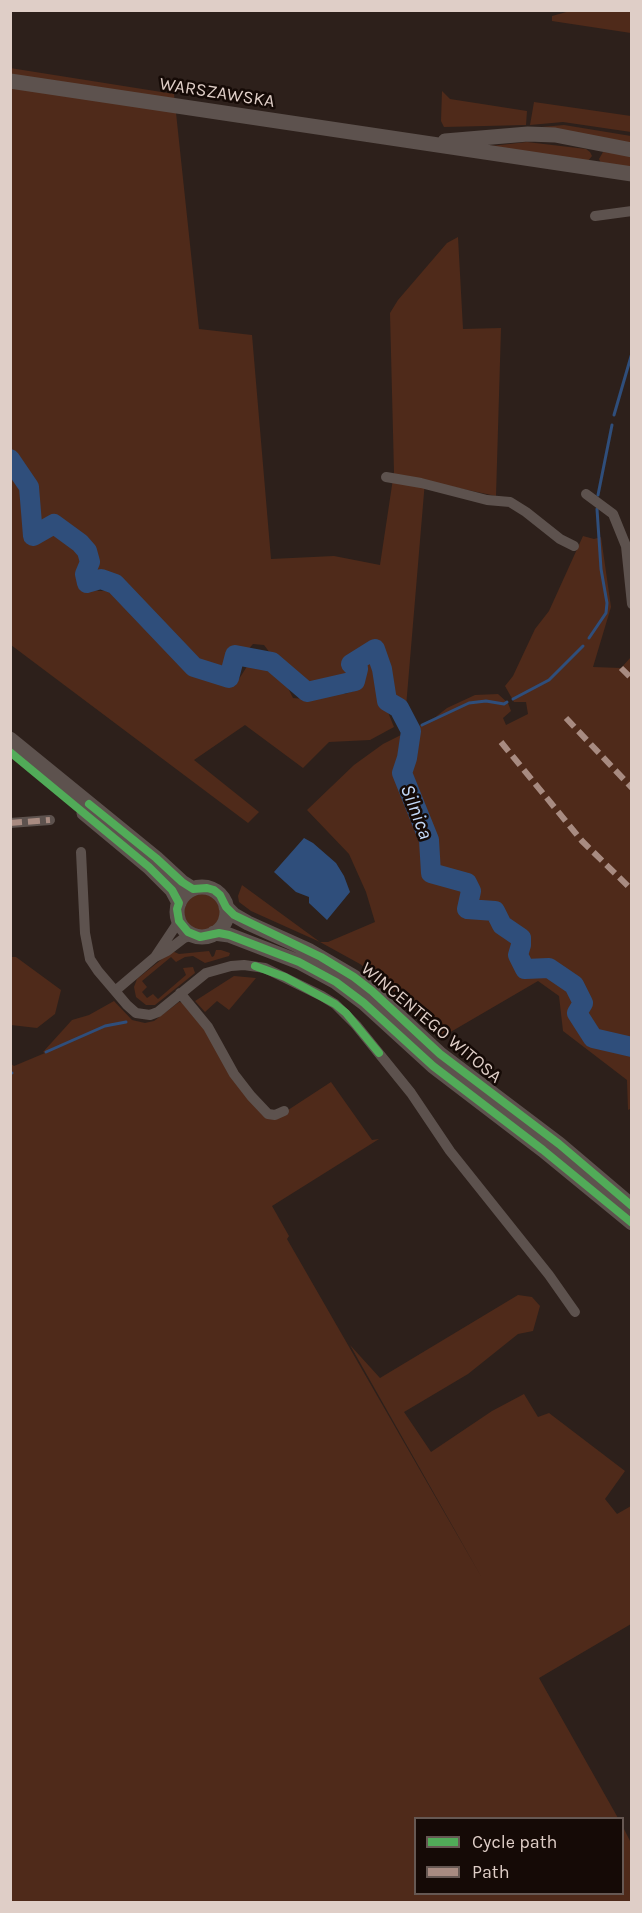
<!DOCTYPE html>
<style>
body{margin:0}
#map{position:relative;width:642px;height:1913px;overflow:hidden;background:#2d201b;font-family:Karla,sans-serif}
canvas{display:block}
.frame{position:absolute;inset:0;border:12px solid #dfcec7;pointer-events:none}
.legend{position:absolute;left:414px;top:1817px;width:210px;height:78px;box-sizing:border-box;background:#150a06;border:2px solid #665853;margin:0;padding:8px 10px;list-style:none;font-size:18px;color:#dfcec7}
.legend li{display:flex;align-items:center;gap:12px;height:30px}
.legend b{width:30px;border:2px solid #665853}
</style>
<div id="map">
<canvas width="642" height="1913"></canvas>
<div class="frame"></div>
<ul class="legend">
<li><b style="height:8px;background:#51ab58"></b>Cycle path</li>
<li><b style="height:8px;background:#a88b81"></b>Path</li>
</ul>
</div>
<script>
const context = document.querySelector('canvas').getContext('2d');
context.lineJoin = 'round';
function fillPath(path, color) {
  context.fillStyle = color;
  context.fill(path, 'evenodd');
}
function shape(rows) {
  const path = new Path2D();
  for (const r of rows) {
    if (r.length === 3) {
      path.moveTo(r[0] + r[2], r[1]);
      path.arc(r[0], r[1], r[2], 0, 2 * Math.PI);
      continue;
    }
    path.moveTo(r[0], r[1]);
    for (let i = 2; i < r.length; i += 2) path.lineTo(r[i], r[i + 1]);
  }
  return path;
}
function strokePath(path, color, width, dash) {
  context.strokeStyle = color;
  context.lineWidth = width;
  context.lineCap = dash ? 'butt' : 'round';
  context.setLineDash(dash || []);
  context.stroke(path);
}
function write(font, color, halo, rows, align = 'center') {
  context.font = font + ' Karla,sans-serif';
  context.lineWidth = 5;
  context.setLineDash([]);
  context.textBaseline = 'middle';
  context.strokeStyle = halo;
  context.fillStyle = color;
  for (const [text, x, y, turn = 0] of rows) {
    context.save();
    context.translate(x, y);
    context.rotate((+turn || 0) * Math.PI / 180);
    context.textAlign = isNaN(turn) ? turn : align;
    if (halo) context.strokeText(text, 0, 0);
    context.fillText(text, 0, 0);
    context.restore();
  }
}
const green = shape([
 [570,11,631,11,631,33,552,21,552,16],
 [10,68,174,94,199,329,252,335,271,559,334,556,380,565,394,472,390,313,398,300,447,243,458,237,463,329,501,328,496,496,425,481,405,719,400,717,388,684,385,659,378,647,369,647,357,655,349,664,356,671,358,676,349,683,330,684,301,690,294,685,264,645,253,644,244,654,236,668,227,676,194,664,175,647,148,608,119,581,99,582,92,578,89,571,93,561,89,545,55,522,35,533,31,485,24,463,11,451],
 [442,91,450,99,527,111,526,125,444,127,441,121],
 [534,102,631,116,631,132,563,122,530,125],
 [564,125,631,136,631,144,530,128],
 [527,142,586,149,590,152,592,156,588,161,491,146],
 [603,152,631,155,631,168,601,163,599,159],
 [11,464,18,469,25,488,25,518,31,539,39,540,57,532,84,552,86,561,83,568,83,579,87,588,99,591,116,591,135,606,177,660,194,671,227,685,239,679,253,657,261,652,283,678,293,698,305,699,327,691,345,694,359,689,366,678,364,670,359,665,363,659,373,654,378,662,379,690,394,727,370,740,329,742,303,768,245,725,194,760,259,812,248,823,11,645],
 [583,536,594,539,601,537,611,607,593,667,621,668,631,657,632,1108,628,1110,627,1080,563,1031,559,996,538,981,442,1037,385,983,360,964,320,942,251,911,239,902,238,896,242,885,320,942,328,942,375,922,366,892,349,854,307,810,354,765,383,744,433,719,447,708,475,695,498,694,508,703,511,711,503,718,506,725,528,714,526,702,514,702,505,686,513,676,535,629,549,611],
 [202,912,20],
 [216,950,221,950,230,953,229,956,205,963,193,956,185,957,176,962,171,957,142,981,147,987,142,992,147,998,153,994,158,999,186,975,183,968,193,967,195,973,155,1005,146,1005,136,997,134,987,137,979,172,951,179,954,209,951,212,957,214,956],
 [11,957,16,957,61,990,55,1014,37,1028,11,1025],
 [234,976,256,978,229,1010,217,1001,205,1012,195,1001],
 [114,1001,132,1020,145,1023,154,1021,179,1002,186,1003,266,1115,285,1112,331,1082,372,1140,379,1139,272,1206,289,1236,287,1239,482,1578,350,1345,380,1378,518,1295,532,1297,540,1306,533,1331,518,1334,468,1374,404,1412,431,1452,492,1411,524,1394,538,1417,549,1413,625,1471,605,1499,617,1514,631,1506,631,1624,539,1678,618,1818,416,1818,416,1894,622,1894,623,1827,631,1843,631,1902,11,1902,10,1063,14,1066,45,1053,43,1052,72,1020,89,1015]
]);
const water = shape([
 [304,838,313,843,336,863,344,876,350,892,327,920,309,903,309,897,296,892,274,872]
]);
const stream = shape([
 [614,415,632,353],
 [598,495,612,425],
 [589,638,606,613,607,603,601,569,597,509],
 [513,699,549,680,583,646],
 [422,725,469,703,486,701,504,704,507,702],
 [411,731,413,729],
 [46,1052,105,1026,126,1022],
 [10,1074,12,1073]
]);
const river = shape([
 [10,459,29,487,33,536,54,524,80,543,87,551,90,562,85,574,87,583,101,579,115,584,194,667,229,678,235,655,272,662,307,692,355,681,358,669,351,664,375,649,382,669,387,701,399,708,411,731,407,758,402,773,429,840,431,873,467,883,471,891,467,909,495,911,502,925,521,938,521,945,518,955,525,969,549,968,574,985,583,1003,577,1013,593,1038,632,1047]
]);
const street = shape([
 [595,216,632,211],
 [386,477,421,483,487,500,510,502,526,512,560,539,574,546],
 [586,494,613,514,626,546,632,604],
 [10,823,50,820],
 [81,852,85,933,90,959,98,971,127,1005,136,1013,150,1015,158,1012,206,973,231,966,244,965,265,968,322,996,335,1004,356,1025,411,1093,450,1151,549,1275,575,1312],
 [155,957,179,921],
 [115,991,155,957,167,951,184,938,193,935],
 [180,993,208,1027,234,1074,251,1096,268,1114,275,1115,284,1111]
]);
const secondary = shape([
 [10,81,632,174],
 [445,141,528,134,555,135,632,150],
 [10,739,156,858,182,882,193,889],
 [84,813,149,867,172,890,179,903],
 [202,912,25],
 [226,907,234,915,248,923,308,950,354,977,372,991,440,1054,559,1144,632,1206],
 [214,933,229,935,299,962,336,982,364,1003,433,1066,543,1150,632,1223]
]);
const quiet = shape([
 [621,668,632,679],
 [566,718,632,788],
 [501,742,582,841,632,890],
 [10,823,50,820]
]);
const cycleway = shape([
 [10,752,149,867,172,890,179,903,177,909,179,921,188,932,200,937,219,933,229,935,299,962,336,982,364,1003,433,1066,543,1150,632,1223],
 [89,804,156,858,182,882,193,889,207,888,214,890,220,895,226,907,234,915,321,957,354,977,372,991,440,1054,559,1144,632,1206],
 [255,966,285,977,335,1004,346,1013,379,1053]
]);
const streetNames = [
 ["WARSZAWSKA",217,93,9],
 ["WINCENTEGO WITOSA",431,1023,40]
];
const waterNames = [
 ["Silnica",416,812,69]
];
fillPath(green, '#4f2a1a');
fillPath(water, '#2f4e7b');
strokePath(stream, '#2f4e7b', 3);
strokePath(river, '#2f4e7b', 20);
strokePath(street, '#5d524e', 10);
strokePath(secondary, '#5d524e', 15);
strokePath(quiet, '#a88b81', 6, [12, 6]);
strokePath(cycleway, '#51ab58', 8);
write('18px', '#dfcec7', '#150a06', streetNames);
write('italic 20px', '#c3d9f8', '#150a06', waterNames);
</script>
